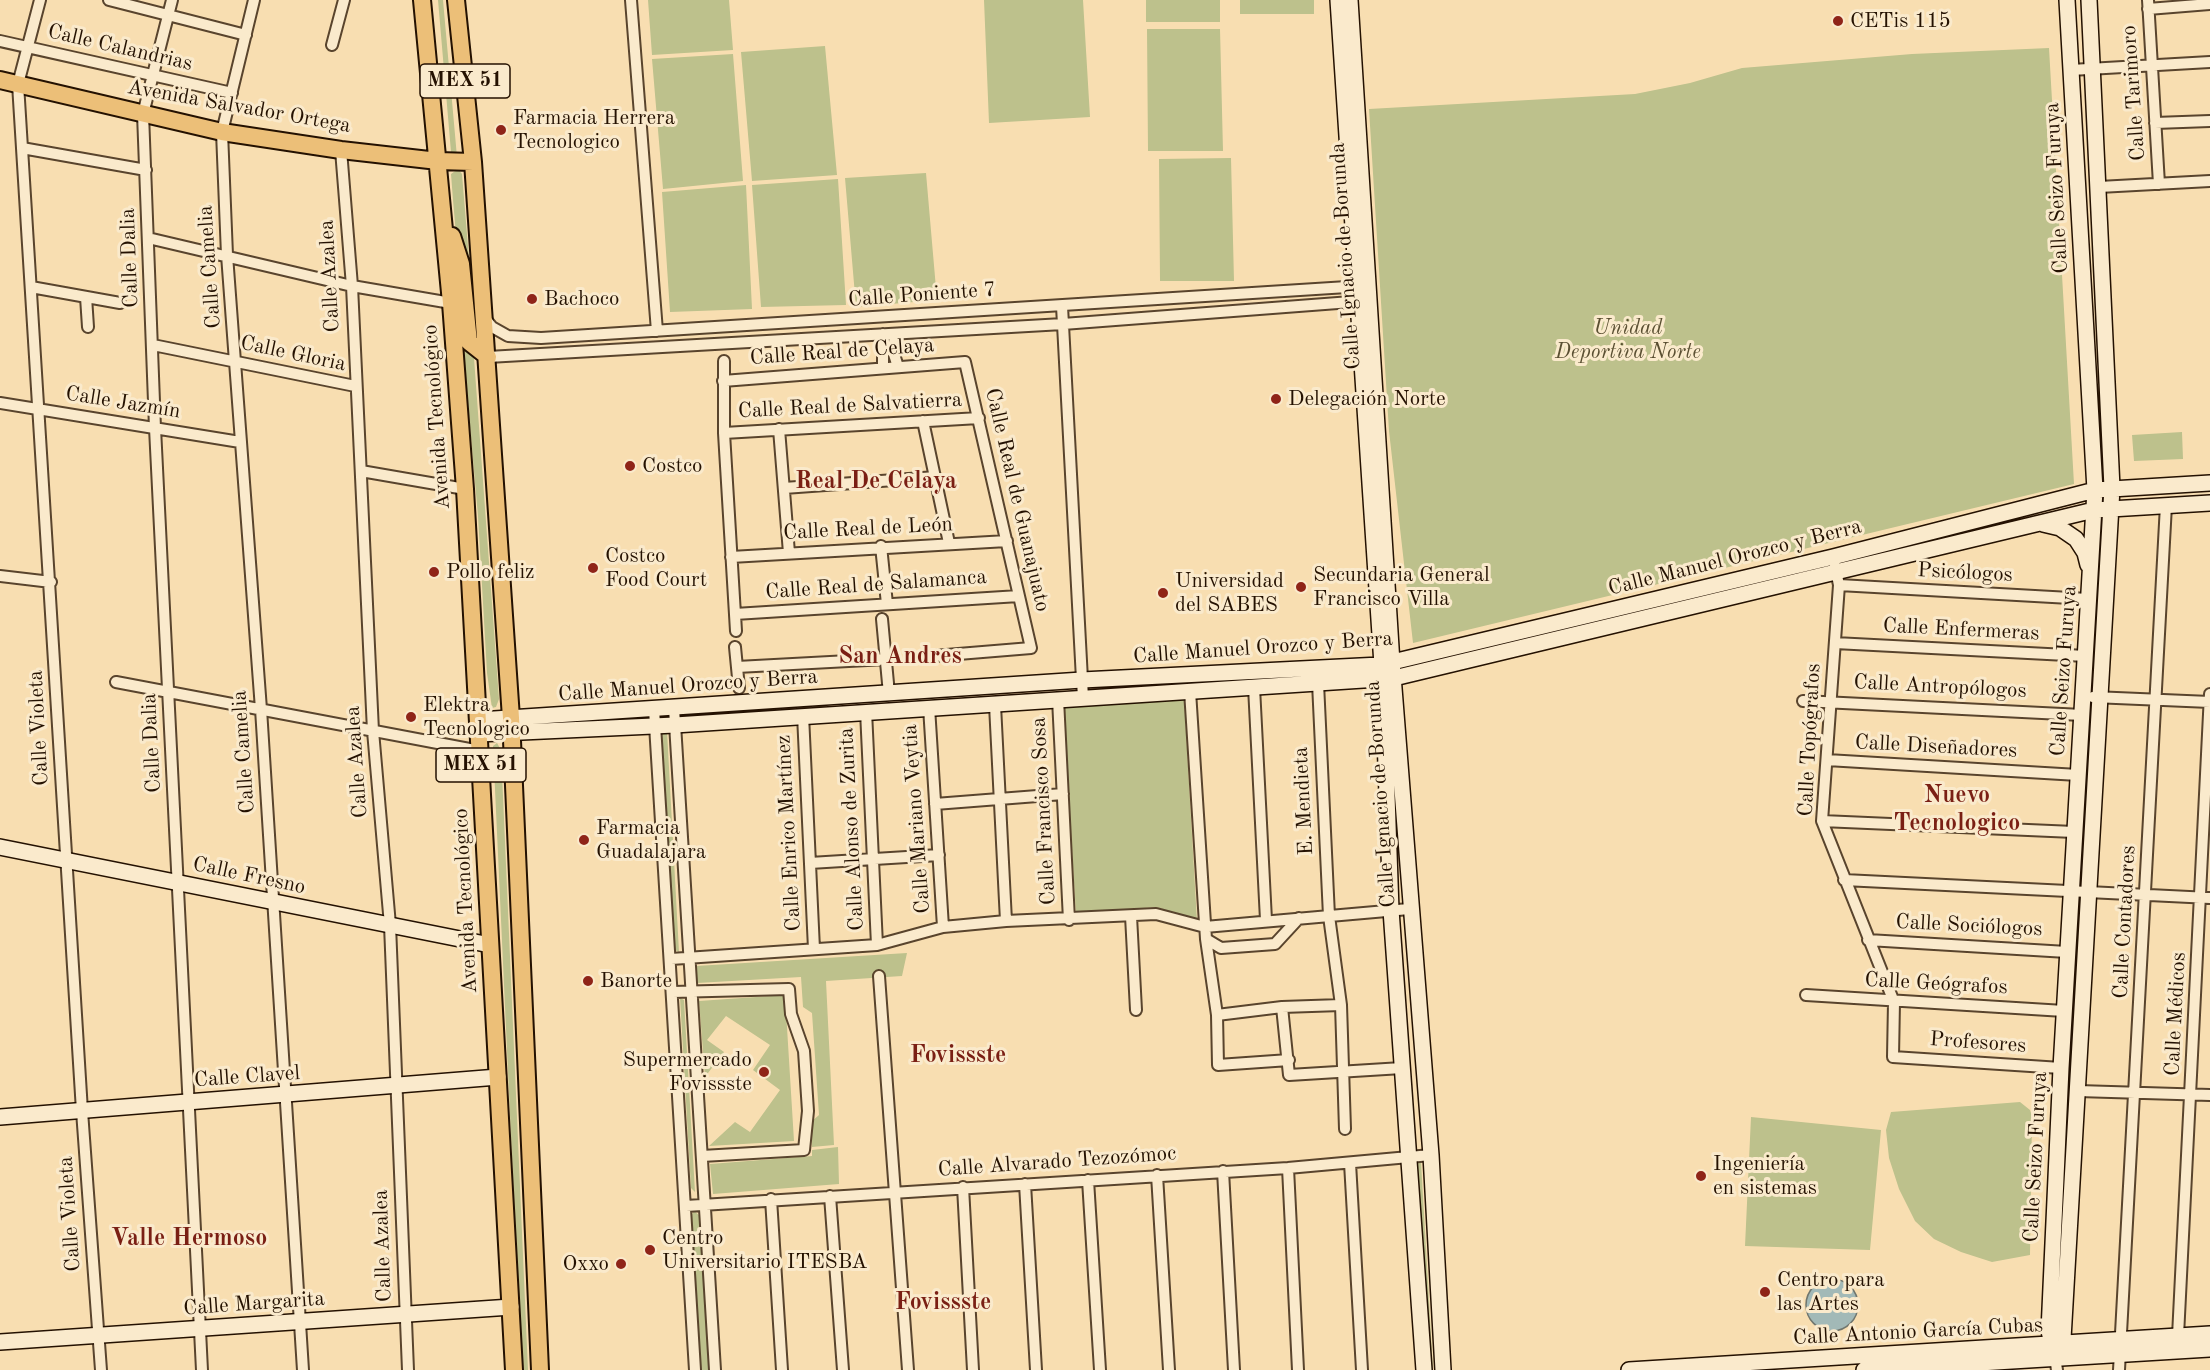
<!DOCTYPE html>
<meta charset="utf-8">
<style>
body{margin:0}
canvas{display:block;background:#f8deb1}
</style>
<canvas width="2210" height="1370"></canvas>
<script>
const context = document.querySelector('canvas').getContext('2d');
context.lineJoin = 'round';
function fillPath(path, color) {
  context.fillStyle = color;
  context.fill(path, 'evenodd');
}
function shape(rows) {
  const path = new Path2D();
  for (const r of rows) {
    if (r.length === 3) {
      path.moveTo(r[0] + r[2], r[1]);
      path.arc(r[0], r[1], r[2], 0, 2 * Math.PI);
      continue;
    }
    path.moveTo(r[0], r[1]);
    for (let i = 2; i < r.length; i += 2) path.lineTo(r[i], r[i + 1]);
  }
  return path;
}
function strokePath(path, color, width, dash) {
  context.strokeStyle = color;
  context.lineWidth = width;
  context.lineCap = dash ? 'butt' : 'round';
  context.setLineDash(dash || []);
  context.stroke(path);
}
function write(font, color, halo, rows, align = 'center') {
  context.font = font + ' "Old Standard TT",serif';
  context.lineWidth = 6;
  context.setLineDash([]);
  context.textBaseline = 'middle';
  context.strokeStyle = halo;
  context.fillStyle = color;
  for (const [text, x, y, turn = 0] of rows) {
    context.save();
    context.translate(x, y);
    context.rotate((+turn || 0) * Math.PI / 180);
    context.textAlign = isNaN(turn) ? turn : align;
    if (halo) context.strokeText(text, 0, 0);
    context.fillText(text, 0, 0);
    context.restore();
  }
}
const green = shape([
 [438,0,443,0,457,157,452,157,451,152],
 [648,0,729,0,733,50,652,55],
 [984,0,1083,0,1090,117,989,123],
 [1146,0,1220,0,1220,22,1146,22],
 [1240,0,1314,0,1314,14,1240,14],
 [1147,29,1220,29,1223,151,1148,151],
 [825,46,837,175,752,181,741,52],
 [2049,48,2074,484,1413,643,1389,431,1369,109,1635,94,1690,83,1742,68,1912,54],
 [733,54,743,181,663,189,652,59],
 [1231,158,1234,281,1160,281,1159,159],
 [458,169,462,174,475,331,457,246,453,200,451,174],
 [926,173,937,300,856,307,845,178],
 [838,179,846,305,761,307,752,185],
 [746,185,752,309,670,312,662,192],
 [462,337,474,358,499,699,496,707,492,708,487,673,478,516],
 [2182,432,2183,459,2134,461,2132,435],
 [1184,698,1197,921,1156,907,1076,914,1063,706],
 [2090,702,2093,705,2082,884,2079,888,2088,705],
 [661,731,667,731,679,952,675,950],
 [497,743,501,750,528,1370,522,1370,520,1332,493,746],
 [2079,896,2081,898,2057,1332,2054,1336,2077,898],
 [907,953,902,976,826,981,834,1145,812,1147,811,1122,819,1115,812,1013,803,1007,801,977,697,983,696,966],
 [785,995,794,1141,709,1146,735,1122,750,1132,780,1090,753,1070,770,1045,726,1016,707,1040,724,1052,705,1077,699,1001],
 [680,998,684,1000,695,1192,691,1188],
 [2020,1102,2030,1110,2032,1116,2030,1255,1992,1262,1961,1252,1934,1239,1915,1221,1899,1189,1889,1158,1886,1130,1891,1112],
 [1751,1117,1881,1130,1870,1250,1745,1246],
 [838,1147,839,1184,713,1194,710,1164,812,1156,812,1150],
 [1420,1158,1421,1162,1433,1370,1426,1370,1414,1160],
 [694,1211,700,1216,711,1370,700,1370,691,1216]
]);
const water = shape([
 [1832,1305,26]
]);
const street = shape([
 [40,0,18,84,82,1111,101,1370],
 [109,0,246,35],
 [172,0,143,114,155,428,202,1370],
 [254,0,222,132,227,255,261,709,303,1370],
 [631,0,657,331],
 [2148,0,2159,184],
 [2148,9,2210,4],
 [0,41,232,93],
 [332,45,344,0],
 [2071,70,2210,62],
 [2155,123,2210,121],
 [22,148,146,170],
 [341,150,352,286,373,731,390,925,408,1370],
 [2099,187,2210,181],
 [148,238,352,286,451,303],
 [31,287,120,303],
 [86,297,88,327],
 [1062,306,1083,698],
 [484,317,492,327,508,336,541,338,1363,286],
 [883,334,883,368],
 [895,334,893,351,898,367],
 [153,345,355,386],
 [488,357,1063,324,1364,301],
 [724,361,724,433,736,631],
 [723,381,965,362,1031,648,922,657],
 [0,403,240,442],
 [923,421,949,543],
 [779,429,789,553],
 [724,433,979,418],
 [361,471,465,489],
 [784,488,936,477],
 [881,546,887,604],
 [731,557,1007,541],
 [1835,566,1839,585,1822,821,1894,1002,1893,1057,2061,1068],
 [0,576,51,582],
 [1839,585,2088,599],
 [735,614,1019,596],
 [882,619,889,694],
 [1835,643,2086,656],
 [735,647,739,688],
 [737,667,886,659],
 [116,682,480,751],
 [1318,683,1329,916,1341,1005,1345,1129],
 [1254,687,1266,920],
 [1190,691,1206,939,1217,1015,1218,1065,1289,1060],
 [2093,697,2210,702],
 [1058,699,1069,920],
 [1803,701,2082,715],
 [995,705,1006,921],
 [929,707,943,927],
 [674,708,715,1370],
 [654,709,695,1370],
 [866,711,877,945],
 [803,715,814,949],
 [1827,760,2078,775],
 [935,804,1063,794],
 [1822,821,2074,832],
 [810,863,939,855],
 [1844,880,2210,898],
 [1131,916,1136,1010],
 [1206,939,1221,948,1275,944,1299,918],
 [1868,940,2067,952],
 [671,959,877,945,943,927,1006,921,1156,914,1205,927,1409,909],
 [879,976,908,1370],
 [673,992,789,989,791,1014,804,1051,808,1111,804,1150,702,1156],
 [1806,995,2064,1011],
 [1282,1007,1289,1075,1402,1068],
 [1217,1015,1282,1007,1341,1005],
 [2078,1091,2210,1095],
 [1350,1163,1362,1370],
 [1288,1168,1298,1370],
 [1223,1171,1234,1370],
 [1157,1175,1169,1370],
 [1088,1180,1100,1370],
 [1025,1184,1036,1370],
 [963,1187,973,1370],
 [830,1196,843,1370],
 [771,1199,782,1370],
 [686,1206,1288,1168,1431,1155],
 [2178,1336,2210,694],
 [2055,1357,2057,1370],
 [2119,1370,2166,505]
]);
const secondary = shape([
 [1338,0,1383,680,1391,910,1424,1370],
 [1350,0,1392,663,1431,1155,1443,1370],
 [2043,524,2060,528,2076,539,2085,553,2088,565],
 [479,720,1082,680,1380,665,1833,557,2095,490,2210,483],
 [478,734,675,725,1394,678,2094,510,2210,503],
 [0,847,490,945],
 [0,1117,498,1077],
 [0,1342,511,1307],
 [2062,1356,2112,488,2089,0],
 [2055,1357,2049,1331,2061,1068,2095,490,2067,0],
 [1629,1370,2210,1334],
 [1864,1370,2210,1349]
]);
const primary = shape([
 [422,0,451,303,465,489,514,1370],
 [456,0,473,162,511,718,540,1370],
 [0,80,222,132,341,150,438,161,473,162],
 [452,236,461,264,469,342,488,357]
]);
const markers = [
 [1838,21,6,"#8f2418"],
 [501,130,6,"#8f2418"],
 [532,299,6,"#8f2418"],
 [1276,399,6,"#8f2418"],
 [630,466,6,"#8f2418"],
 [593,568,6,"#8f2418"],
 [434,572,6,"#8f2418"],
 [1301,587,6,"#8f2418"],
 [1163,593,6,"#8f2418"],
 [411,717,6,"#8f2418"],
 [584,840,6,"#8f2418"],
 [588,981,6,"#8f2418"],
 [764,1072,6,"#8f2418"],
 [1701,1176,6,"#8f2418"],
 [650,1250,6,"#8f2418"],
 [621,1264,6,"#8f2418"],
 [1765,1292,6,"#8f2418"]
];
const shields = [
 [465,81,90],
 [481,765,90]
];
const shieldNames = [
 ["MEX 51",465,81],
 ["MEX 51",481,765]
];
const poiNames = [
 ["CETis 115",1850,21],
 ["Farmacia Herrera",513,118],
 ["Tecnologico",513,142],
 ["Bachoco",544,299],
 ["Delegación Norte",1288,399],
 ["Costco",642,466],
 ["Costco",605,556],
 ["Food Court",605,580],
 ["Pollo feliz",446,572],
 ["Secundaria General",1313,575],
 ["Francisco Villa",1313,599],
 ["Universidad",1175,581],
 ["del SABES",1175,605],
 ["Elektra",423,705],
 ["Tecnologico",423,729],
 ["Farmacia",596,828],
 ["Guadalajara",596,852],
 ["Banorte",600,981],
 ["Supermercado",752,1060,"right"],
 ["Fovissste",752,1084,"right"],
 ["Ingeniería",1713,1164],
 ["en sistemas",1713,1188],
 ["Centro",662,1238],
 ["Universitario ITESBA",662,1262],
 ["Oxxo",609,1264,"right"],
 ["Centro para",1777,1280],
 ["las Artes",1777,1304]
];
const streetNames = [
 ["Calle Calandrias",120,48,13],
 ["Calle Tarimoro",2134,93,-94],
 ["Avenida Salvador Ortega",239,107,10],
 ["Calle Seizo Furuya",2057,188,-93],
 ["Calle Ignacio de Borunda",1346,256,-94],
 ["Calle Dalia",130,258,-92],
 ["Calle Camelia",210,267,-94],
 ["Calle Azalea",330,276,-93],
 ["Calle Poniente 7",922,295,-4],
 ["Calle Real de Celaya",842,352,-4],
 ["Calle Gloria",293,354,12],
 ["Calle Jazmín",123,403,9],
 ["Calle Real de Salvatierra",850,406,-3],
 ["Avenida Tecnológico",437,417,-94],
 ["Calle Real de Guanajuato",1017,500,77],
 ["Calle Real de León",868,529,-3],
 ["Calle Manuel Orozco y Berra",1735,558,-14],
 ["Psicólogos",1965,573,3],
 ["Calle Real de Salamanca",876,585,-4],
 ["Calle Enfermeras",1961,630,3],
 ["Calle Manuel Orozco y Berra",1263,648,-4],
 ["Calle Seizo Furuya",2064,671,-86],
 ["Calle Manuel Orozco y Berra",688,686,-4],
 ["Calle Antropólogos",1940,687,3],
 ["Calle Violeta",39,728,-93],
 ["Calle Topógrafos",1810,740,-87],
 ["Calle Dalia",152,743,-93],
 ["Calle Diseñadores",1936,747,3],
 ["Calle Camelia",244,752,-94],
 ["Calle Azalea",357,762,-94],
 ["Calle Ignacio de Borunda",1381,794,-94],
 ["E. Mendieta",1304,801,-93],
 ["Calle Francisco Sosa",1044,811,-93],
 ["Calle Mariano Veytia",917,819,-94],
 ["Calle Alonso de Zurita",852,829,-93],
 ["Calle Enrico Martínez",789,833,-93],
 ["Calle Fresno",249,876,12],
 ["Avenida Tecnológico",466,901,-93],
 ["Calle Contadores",2125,922,-87],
 ["Calle Sociólogos",1969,926,3],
 ["Calle Geógrafos",1936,984,3],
 ["Calle Médicos",2176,1014,-87],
 ["Profesores",1978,1043,4],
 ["Calle Clavel",247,1077,-4],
 ["Calle Seizo Furuya",2036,1157,-87],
 ["Calle Alvarado Tezozómoc",1057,1162,-4],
 ["Calle Violeta",70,1214,-94],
 ["Calle Azalea",383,1246,-92],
 ["Calle Margarita",254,1304,-4],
 ["Calle Antonio García Cubas",1918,1332,-3]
];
const parkNames = [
 ["Unidad",1628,328],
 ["Deportiva Norte",1628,352]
];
const quarterNames = [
 ["Real De Celaya",876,482],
 ["San Andres",900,657],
 ["Nuevo",1957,796],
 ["Tecnologico",1957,824],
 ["Fovissste",958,1056],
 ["Valle Hermoso",189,1239],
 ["Fovissste",943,1303]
];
fillPath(green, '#bdc18c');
fillPath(water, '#a2b9b7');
strokePath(water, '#70766e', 1.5);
strokePath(street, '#59442d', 14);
strokePath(secondary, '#241101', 18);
strokePath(primary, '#241101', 20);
strokePath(street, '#faeacc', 10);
strokePath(secondary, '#faeacc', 15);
strokePath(primary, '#ecbf78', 16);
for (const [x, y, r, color] of markers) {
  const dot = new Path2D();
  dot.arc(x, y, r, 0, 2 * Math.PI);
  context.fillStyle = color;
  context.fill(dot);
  strokePath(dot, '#faeacc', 2);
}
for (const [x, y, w] of shields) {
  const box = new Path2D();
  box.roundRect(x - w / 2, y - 17, w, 34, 4.5);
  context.fillStyle = '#faeacc';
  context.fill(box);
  strokePath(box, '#241101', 1.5);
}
write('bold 20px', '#241101', null, shieldNames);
write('21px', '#241101', '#faeacc', poiNames, 'left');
write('21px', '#241101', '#faeacc', streetNames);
write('italic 21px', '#5a4f32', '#faeacc', parkNames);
write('bold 24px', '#7a1f14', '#faeacc', quarterNames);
</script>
